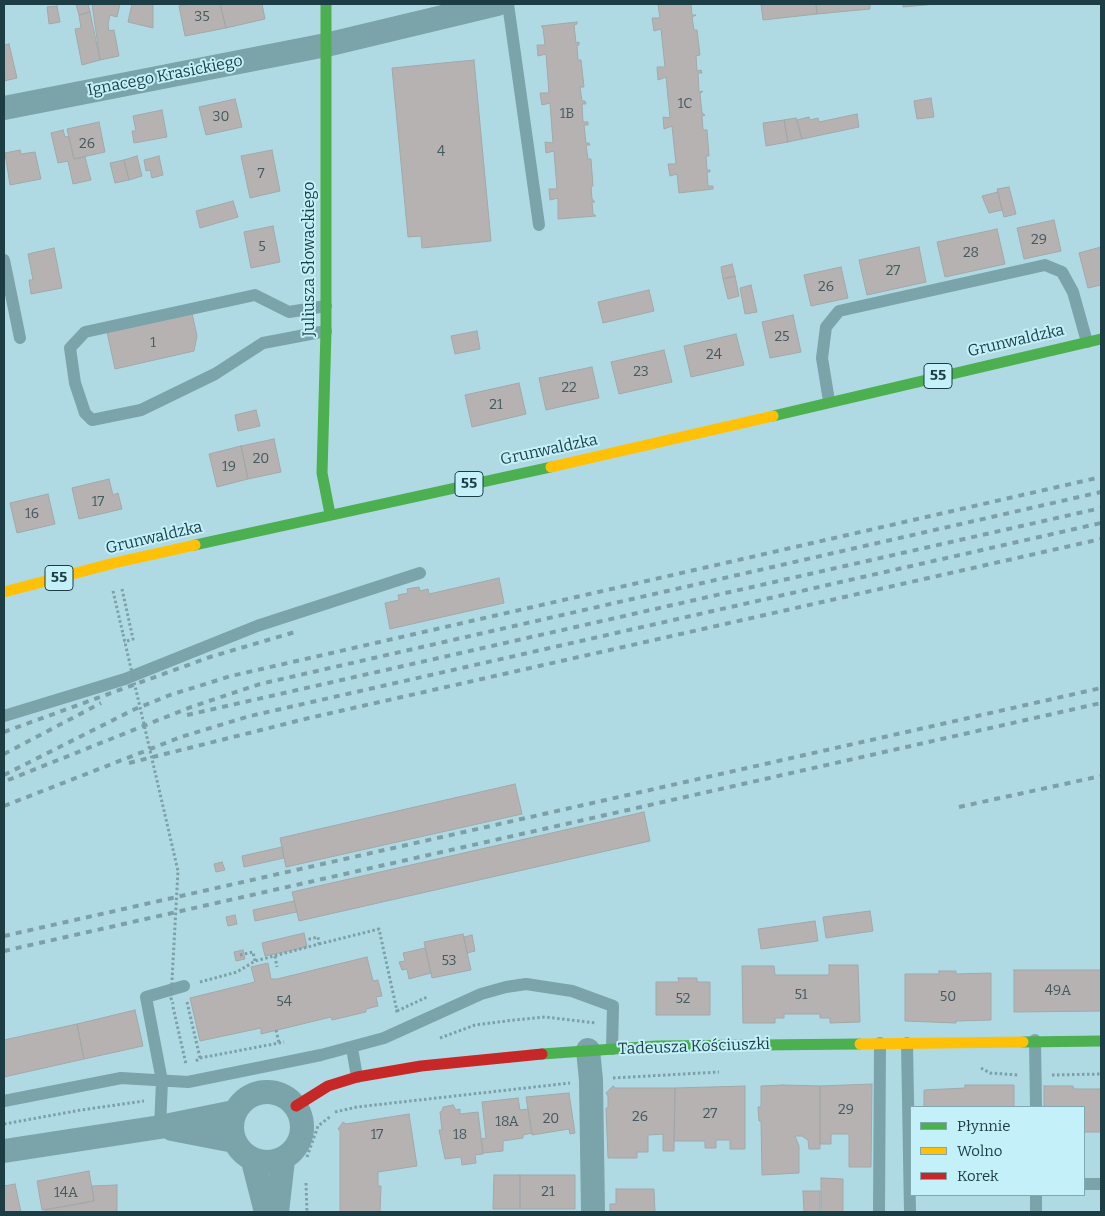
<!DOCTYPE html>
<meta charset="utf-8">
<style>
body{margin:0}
#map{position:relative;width:1105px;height:1216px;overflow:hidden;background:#b0dae3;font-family:Bitter,serif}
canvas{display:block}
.frame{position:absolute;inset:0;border:5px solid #1d3d44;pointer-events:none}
.legend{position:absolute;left:910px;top:1106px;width:175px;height:90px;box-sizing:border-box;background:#c3f0f9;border:1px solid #81a8b1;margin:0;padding:6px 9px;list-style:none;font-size:15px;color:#1d3d44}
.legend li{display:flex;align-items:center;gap:10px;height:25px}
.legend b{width:25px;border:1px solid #81a8b1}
</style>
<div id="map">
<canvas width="1105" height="1216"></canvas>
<div class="frame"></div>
<ul class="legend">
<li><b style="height:6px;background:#4caf50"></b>Płynnie</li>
<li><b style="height:6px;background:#ffc107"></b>Wolno</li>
<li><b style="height:6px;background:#c62828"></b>Korek</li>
</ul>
</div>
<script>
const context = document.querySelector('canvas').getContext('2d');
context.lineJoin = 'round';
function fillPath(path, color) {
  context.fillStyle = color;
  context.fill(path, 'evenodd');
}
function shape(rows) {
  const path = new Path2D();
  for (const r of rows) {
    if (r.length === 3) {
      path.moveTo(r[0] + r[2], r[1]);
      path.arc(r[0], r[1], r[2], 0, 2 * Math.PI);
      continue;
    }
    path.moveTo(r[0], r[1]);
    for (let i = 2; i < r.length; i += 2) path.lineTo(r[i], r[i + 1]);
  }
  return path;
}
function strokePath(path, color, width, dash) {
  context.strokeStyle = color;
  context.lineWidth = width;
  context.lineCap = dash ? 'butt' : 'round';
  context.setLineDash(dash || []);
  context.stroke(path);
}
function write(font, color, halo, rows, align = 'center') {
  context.font = font + ' Bitter,serif';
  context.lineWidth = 4;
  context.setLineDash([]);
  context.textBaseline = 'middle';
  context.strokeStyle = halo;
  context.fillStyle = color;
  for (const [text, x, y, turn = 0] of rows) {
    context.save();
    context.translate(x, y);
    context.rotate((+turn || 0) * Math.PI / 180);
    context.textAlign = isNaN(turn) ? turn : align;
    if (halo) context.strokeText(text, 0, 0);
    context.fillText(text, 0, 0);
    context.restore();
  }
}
const building = shape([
 [76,4,88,4,90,12,79,15,76,4],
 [92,4,120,4,117,17,110,15,108,24,109,31,114,30,119,56,100,60,92,4],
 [132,4,153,4,153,28,128,22,132,4],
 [191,4,220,4,226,28,185,36,179,6,191,4],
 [220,4,262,4,265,19,226,28,220,4],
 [658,4,691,4,692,15,696,15,692,17,694,30,697,30,700,55,696,56,697,71,701,70,702,73,698,73,699,92,703,91,700,94,702,113,705,115,702,116,703,130,707,130,709,156,706,156,707,170,710,170,710,172,707,172,708,186,713,186,713,189,679,193,677,174,670,176,668,164,676,164,672,126,664,129,663,117,670,118,666,77,658,80,657,67,665,67,661,29,654,31,652,18,660,18,658,4],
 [761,4,816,4,817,14,763,20,761,4],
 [816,4,870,4,870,9,817,14,816,4],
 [903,4,936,4,903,7,903,4],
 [57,6,60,22,49,24,47,7,57,6],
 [90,12,100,60,82,65,75,29,81,28,79,15,90,12],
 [577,22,577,24,574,25,576,43,579,42,579,45,577,46,578,60,581,60,584,87,580,87,582,101,585,101,586,104,582,104,583,122,588,122,588,125,584,125,586,143,589,143,590,145,586,145,588,159,591,159,593,186,591,186,592,199,595,202,592,202,593,214,596,216,558,219,558,198,550,200,549,189,557,189,554,151,546,153,545,142,553,143,550,103,542,105,540,93,549,93,546,54,538,56,537,45,545,45,543,28,541,26,577,22],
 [9,44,17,78,4,81,4,45,9,44],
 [474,60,491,241,422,248,421,236,408,237,392,68,474,60],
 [931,98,934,117,917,119,914,101,931,98],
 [235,99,242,127,206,135,199,107,235,99],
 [162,110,167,137,134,143,132,131,136,131,133,116,162,110],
 [857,114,859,127,802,139,797,120,809,117,810,120,818,118,819,122,857,114],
 [796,118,802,139,788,142,784,120,796,118],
 [784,120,788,142,766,146,763,123,784,120],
 [99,122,105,152,74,159,67,129,99,122],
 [63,130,65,137,69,136,74,159,85,157,91,180,73,184,68,161,58,163,51,133,63,130],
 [20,150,21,154,35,152,41,179,10,185,5,153,20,150],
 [272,150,280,191,250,198,241,156,272,150],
 [137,156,142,176,129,180,124,160,137,156],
 [159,156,163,175,152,178,150,170,146,171,144,160,159,156],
 [124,160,129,180,115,183,110,163,124,160],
 [1009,187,1016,214,1004,217,997,189,1009,187],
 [998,192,1002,210,989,213,982,196,998,192],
 [233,201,238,217,200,228,196,211,233,201],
 [1054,220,1061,251,1024,259,1017,228,1054,220],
 [273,226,280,262,251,268,244,232,273,226],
 [997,229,1005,264,945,277,937,242,997,229],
 [919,247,926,282,867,295,859,260,919,247],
 [1101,247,1101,285,1088,288,1079,253,1101,247],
 [54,248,62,288,31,294,29,280,33,280,28,254,54,248],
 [732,264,735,276,723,279,721,267,732,264],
 [841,267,848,298,811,306,804,275,841,267],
 [735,276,739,296,728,299,723,279,735,276],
 [751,285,757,312,745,314,740,288,751,285],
 [649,290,654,311,603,323,598,302,649,290],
 [192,313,197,336,194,351,115,369,107,332,192,313],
 [793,315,801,352,770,358,762,322,793,315],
 [477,331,480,349,455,354,451,336,477,331],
 [736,334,744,365,691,377,684,346,736,334],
 [664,350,672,382,619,394,611,362,664,350],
 [592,367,599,398,546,410,539,378,592,367],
 [519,383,526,414,472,427,465,395,519,383],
 [256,410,260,426,238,431,235,415,256,410],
 [274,439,281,472,248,479,241,446,274,439],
 [241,446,248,479,217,487,209,454,241,446],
 [109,479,113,495,118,493,122,509,79,519,72,488,109,479],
 [48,494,55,524,17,533,10,503,48,494],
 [499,578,504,603,390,629,385,603,399,600,398,595,408,593,407,589,419,587,420,591,428,589,429,594,499,578],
 [515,784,522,814,286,867,280,838,515,784],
 [644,812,650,841,299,921,292,892,644,812],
 [282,847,284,858,244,867,242,856,282,847],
 [222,862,225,870,216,872,214,864,222,862],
 [294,901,297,912,255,921,253,910,294,901],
 [870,911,873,931,826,938,823,917,870,911],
 [235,915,237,924,228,926,226,917,235,915],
 [815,921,818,941,761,949,758,929,815,921],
 [304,933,307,947,265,956,262,943,304,933],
 [463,934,471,970,432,978,424,942,463,934],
 [472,935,475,951,467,953,464,937,472,935],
 [425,948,431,973,409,979,407,969,402,970,399,962,405,961,403,953,425,948],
 [243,950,245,959,236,961,234,952,243,950],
 [367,957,373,981,378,980,382,996,376,997,378,1006,366,1009,366,1012,332,1020,331,1017,261,1034,261,1028,200,1041,190,998,255,982,251,967,268,963,271,979,277,979,367,957],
 [829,965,858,965,860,1022,830,1023,830,1018,820,1018,820,1014,784,1014,784,1018,775,1018,775,1023,743,1023,742,966,774,966,775,975,829,975,829,965],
 [1014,970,1101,970,1101,1011,1014,1012,1014,970],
 [939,971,956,971,956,974,991,973,991,1020,956,1021,956,1023,905,1021,905,974,939,974,939,971],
 [678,978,697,978,697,982,710,982,710,1015,656,1015,656,982,679,982,678,978],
 [135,1010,143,1046,84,1059,77,1024,135,1010],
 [77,1024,84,1059,4,1077,4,1040,77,1024],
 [872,1084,871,1167,849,1167,849,1134,831,1134,831,1144,820,1144,820,1086,872,1084],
 [783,1085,820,1086,820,1149,809,1149,808,1140,802,1136,795,1136,799,1146,799,1173,762,1175,761,1121,759,1121,758,1107,761,1107,761,1086,783,1085],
 [965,1085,1014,1085,1014,1107,924,1107,924,1090,965,1088,965,1085],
 [613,1086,615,1088,675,1088,674,1151,663,1151,663,1134,648,1135,648,1152,637,1152,637,1158,608,1158,606,1108,608,1108,608,1096,606,1093,613,1086],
 [745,1086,745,1149,730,1149,730,1140,716,1140,716,1148,705,1148,705,1141,674,1141,675,1088,745,1086],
 [1044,1086,1073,1086,1074,1089,1101,1089,1101,1132,1084,1132,1084,1107,1044,1107,1044,1086],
 [569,1093,575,1133,570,1134,569,1129,532,1135,526,1097,569,1093],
 [518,1098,520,1110,528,1109,532,1133,523,1135,523,1138,503,1141,503,1151,483,1153,481,1139,486,1138,482,1102,518,1098],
 [453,1105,456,1110,460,1109,460,1114,478,1112,483,1154,475,1155,476,1163,462,1165,461,1157,445,1159,439,1130,442,1130,440,1112,442,1111,443,1107,453,1105],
 [409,1114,417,1166,378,1172,378,1186,381,1186,380,1212,340,1212,340,1131,338,1129,343,1122,346,1124,409,1114],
 [89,1171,94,1201,42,1210,37,1181,89,1171],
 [494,1175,520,1175,520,1209,493,1209,494,1175],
 [520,1175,575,1175,575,1209,520,1209,520,1175],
 [821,1178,843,1179,843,1212,821,1212,821,1178],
 [15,1184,21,1212,4,1212,4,1186,15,1184],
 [117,1185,117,1212,45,1212,45,1210,94,1201,92,1186,117,1185],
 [616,1189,654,1189,655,1212,610,1212,610,1204,616,1204,616,1189],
 [803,1191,820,1191,820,1212,804,1212,803,1191]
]);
const path = shape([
 [122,589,133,639,124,642],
 [113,591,123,634],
 [319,944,379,929,397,1011,393,1012],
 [240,955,253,952,255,961],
 [275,956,277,967],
 [200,982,237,972,255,961,319,944,318,937,306,940],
 [187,1002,200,1058],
 [173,1007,186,1064],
 [397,1011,427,997],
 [276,1030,279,1043],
 [440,1038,475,1025,514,1020,545,1017,596,1023],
 [196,1061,200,1058,284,1042],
 [981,1068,990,1073,1018,1075],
 [1052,1075,1101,1074],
 [613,1078,719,1072],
 [335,1112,357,1107,570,1083],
 [4,1124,81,1110,144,1101],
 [307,1157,318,1126,331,1116],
 [306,1183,307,1212]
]);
const lane = shape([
 [508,4,539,225],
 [4,260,20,338],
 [326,306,289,312,255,295,85,332,70,348,75,383,85,413,92,420,141,410,215,374,263,343,326,331],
 [829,401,822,358,826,327,839,311,1045,265,1062,272,1073,292,1087,342],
 [4,716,125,679,257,626,420,573],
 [1035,1040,1036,1107],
 [907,1043,910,1212],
 [352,1048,357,1077],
 [4,1101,121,1078,188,1082,321,1055,384,1038,481,994,506,987,526,984,572,991,613,1006,612,1049],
 [160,1127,162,1081,146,997,184,986],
 [1084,1184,1101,1184],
 [1036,1195,1036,1212],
 [879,1212,880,1043]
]);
const street = shape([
 [4,108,326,45,497,4],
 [588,1050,591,1080,593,1212],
 [267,1127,35],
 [172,1129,234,1141],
 [4,1151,160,1127,234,1112],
 [253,1161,266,1212],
 [277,1212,283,1160]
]);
const fast = shape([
 [326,4,326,331,322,473,330,514],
 [773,416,1101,339],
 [195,545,551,467],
 [1023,1042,1101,1041],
 [542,1054,657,1046,860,1044]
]);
const slow = shape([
 [551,467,773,416],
 [4,592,114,563,195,545],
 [860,1044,1023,1042]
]);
const jam = shape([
 [296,1106,328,1086,357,1077,421,1066,542,1054]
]);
const rail = shape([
 [187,715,1101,508],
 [4,732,210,657,295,632],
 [4,754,101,703],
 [129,763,309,718,1101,539],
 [4,775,135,709,170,695,231,676,1101,477],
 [8,780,191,707,260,684,1101,492],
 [4,806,181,737,250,716,1101,523],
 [959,807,1101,776],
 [4,936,1101,688],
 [4,951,1101,703]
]);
const pathBridge = shape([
 [123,634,178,871,171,998,173,1004]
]);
const numberNames = [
 ["35",202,17],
 ["1C",685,104],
 ["1B",567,114],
 ["30",221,117],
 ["26",87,144],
 ["4",441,152],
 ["7",261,174],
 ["29",1039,240],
 ["5",262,247],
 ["28",971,253],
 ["27",893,271],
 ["26",826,287],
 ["25",782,337],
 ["1",153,343],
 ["24",714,355],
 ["23",641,372],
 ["22",569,388],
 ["21",496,405],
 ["20",261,459],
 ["19",229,467],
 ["17",98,502],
 ["16",32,514],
 ["53",449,961],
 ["49A",1058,991],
 ["51",801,995],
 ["50",948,997],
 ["52",683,999],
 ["54",284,1002],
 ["29",846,1110],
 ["27",710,1114],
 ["26",640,1117],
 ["20",551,1119],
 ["18A",507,1122],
 ["17",377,1135],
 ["18",460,1135],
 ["21",548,1192],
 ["14A",66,1193]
];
const shields = [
 [938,376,28],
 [469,484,28],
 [59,578,28]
];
const shieldNames = [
 ["55",938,376],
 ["55",469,484],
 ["55",59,578]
];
const streetNames = [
 ["Ignacego Krasickiego",165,76,-11],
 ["Juliusza Słowackiego",310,259,-90],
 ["Grunwaldzka",1016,341,-13],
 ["Grunwaldzka",549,450,-12],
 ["Grunwaldzka",154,538,-13],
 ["Tadeusza Kościuszki",694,1047,-2]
];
fillPath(building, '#b7b2b2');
strokePath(building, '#a1a8a9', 1);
strokePath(path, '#7da0a8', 3, [2.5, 2.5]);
strokePath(lane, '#7aa3aa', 12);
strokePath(street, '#7aa3aa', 24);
strokePath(fast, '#4caf50', 11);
strokePath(slow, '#ffc107', 11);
strokePath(jam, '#c62828', 11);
strokePath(rail, '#7da0a8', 4, [6, 6]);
strokePath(pathBridge, '#7da0a8', 3, [2.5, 2.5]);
write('14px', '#445a60', null, numberNames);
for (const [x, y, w] of shields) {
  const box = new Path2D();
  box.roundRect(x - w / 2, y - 12.5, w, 25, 4);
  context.fillStyle = '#c3f0f9';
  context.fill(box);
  strokePath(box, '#1d3d44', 1);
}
write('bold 15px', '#1d3d44', null, shieldNames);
write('16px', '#1d3d44', '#c3f0f9', streetNames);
</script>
